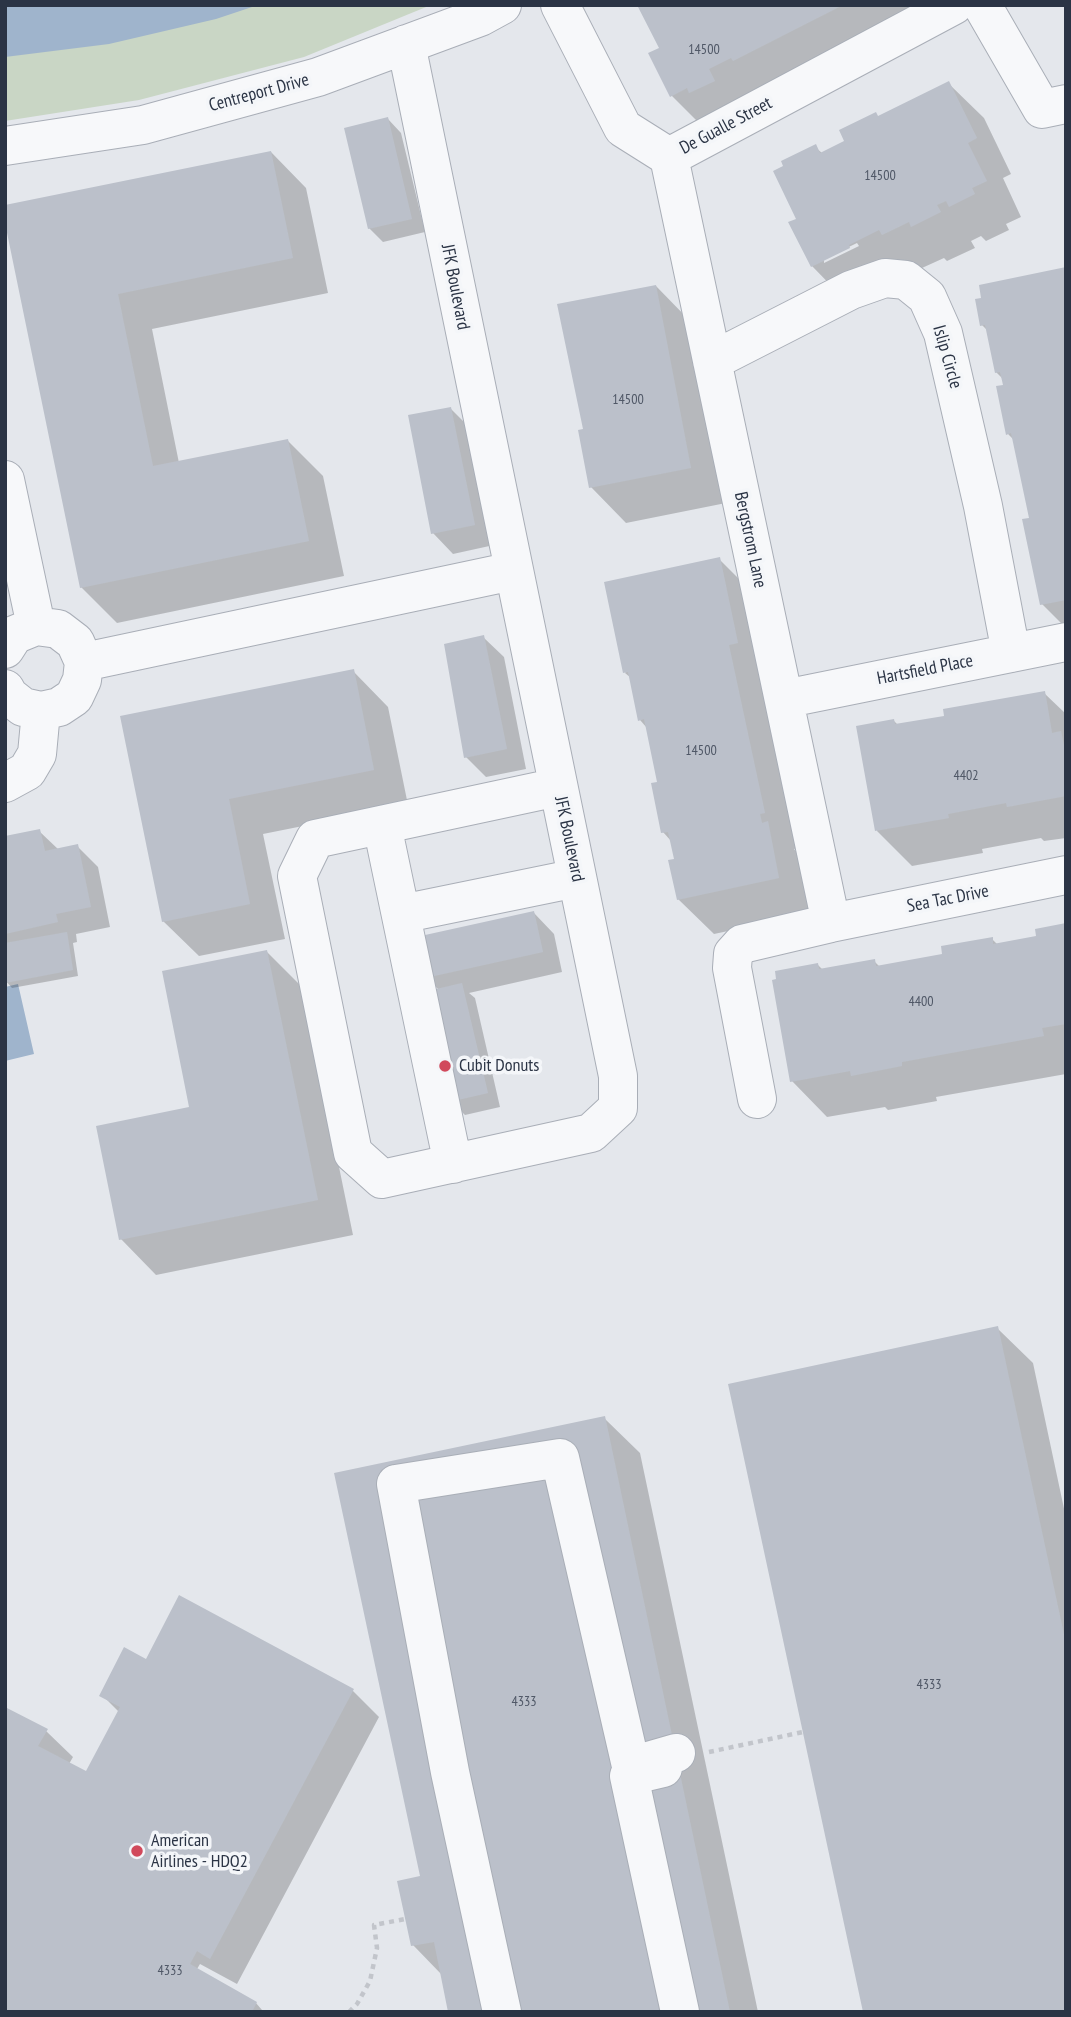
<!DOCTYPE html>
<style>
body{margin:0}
#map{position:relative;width:1071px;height:2017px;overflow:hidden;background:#e4e7ec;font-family:"PT Sans Narrow",sans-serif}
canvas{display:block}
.frame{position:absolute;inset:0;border:7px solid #2b3445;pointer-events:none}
</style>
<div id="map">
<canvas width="1071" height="2017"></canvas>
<div class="frame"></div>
</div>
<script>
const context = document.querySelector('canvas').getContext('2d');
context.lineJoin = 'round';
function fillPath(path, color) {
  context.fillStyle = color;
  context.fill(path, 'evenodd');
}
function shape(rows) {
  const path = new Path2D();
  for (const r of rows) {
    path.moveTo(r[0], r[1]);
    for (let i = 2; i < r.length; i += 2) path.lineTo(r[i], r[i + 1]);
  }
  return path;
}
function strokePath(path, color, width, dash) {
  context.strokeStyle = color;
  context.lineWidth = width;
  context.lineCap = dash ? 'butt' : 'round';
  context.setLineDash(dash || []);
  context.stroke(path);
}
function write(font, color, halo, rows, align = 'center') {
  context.font = font + ' "PT Sans Narrow",sans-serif';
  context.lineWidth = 7;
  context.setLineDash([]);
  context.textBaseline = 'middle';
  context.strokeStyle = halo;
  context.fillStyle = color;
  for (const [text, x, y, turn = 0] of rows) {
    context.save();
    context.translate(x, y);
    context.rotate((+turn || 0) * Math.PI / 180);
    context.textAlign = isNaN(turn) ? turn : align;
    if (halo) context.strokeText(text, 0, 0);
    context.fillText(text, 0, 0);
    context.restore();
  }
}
const green = shape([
 [5,5,431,5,304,57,139,100,5,121]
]);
const water = shape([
 [5,5,258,5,216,19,109,44,5,57],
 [18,984,34,1054,5,1061,5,987]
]);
const shadow = shape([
 [639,5,948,5,707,131,672,96,661,48],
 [948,83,984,118,1011,174,1003,178,1021,217,1006,224,1009,230,986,241,981,236,971,241,975,248,947,261,944,258,847,302,812,266,799,219,815,147,822,153,847,141,879,117],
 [857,243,859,246,824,263,824,259],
 [388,119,401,133,425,232,383,242,369,228],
 [271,152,306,188,328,293,152,329,179,463,287,440,323,476,344,576,117,623,81,587,5,215],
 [1066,268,1066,628,1042,604,1031,519,1015,441,1008,434,1003,379,996,372,988,331,982,325],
 [656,286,691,322,726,503,626,523,591,487,585,430],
 [451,409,471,429,494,545,453,554,433,533],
 [719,559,754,594,800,848,794,849,803,859,814,913,714,934,678,899,676,861,672,842,663,832,659,783,647,728,640,720,631,678,625,673],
 [483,637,504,657,526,769,486,777,466,757],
 [353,671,388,707,408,805,263,834,285,939,199,956,163,921,122,717],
 [1044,693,1066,714,1066,838,1044,841,1041,838,982,849,983,853,912,866,877,831,894,721,898,725,946,717],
 [39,831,59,850,77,846,98,867,110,927,76,934,77,942,73,943,78,976,12,988,5,980,5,838],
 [534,913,554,934,562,972,469,993,475,998,500,1107,465,1115,451,1101,439,990,426,977],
 [1066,925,1066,1074,936,1097,937,1101,888,1110,885,1107,827,1117,792,1081,818,965,823,970,874,961,880,967,944,956,992,939,998,945,1038,938],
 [267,952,302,987,353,1235,156,1275,121,1239,191,1108],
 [997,1328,1033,1363,1066,1518,1066,2012],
 [604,1418,640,1453,758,2012,450,2012,442,1975,413,1945,422,1877],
 [180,1597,353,1691,379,1717,237,1984,200,1964,197,1969,256,2003,262,2010,261,2012,5,2012,5,1709,46,1731,73,1757,69,1764,87,1773,119,1712,102,1695,147,1661]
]);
const building = shape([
 [637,5,843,5,733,61,731,58,709,69,715,81,689,93,687,88,670,97,648,53,659,48],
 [949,81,977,138,968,143,987,181,972,188,975,194,949,207,946,201,937,205,941,212,911,227,909,222,882,235,879,230,849,245,850,248,811,267,788,222,796,219,773,171,783,166,781,161,816,144,820,153,844,141,839,130,876,112,878,116],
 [388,117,412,219,368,229,344,128],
 [271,151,293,258,118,294,153,466,288,439,309,541,80,588,5,223,5,205],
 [1066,267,1066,600,1040,605,1022,519,1029,518,1011,433,1006,435,996,386,1003,385,1000,372,995,373,985,325,980,326,975,299,981,298,979,285],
 [656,285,691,468,589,488,578,430,583,429,557,304],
 [451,407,475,525,431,534,408,415],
 [720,557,738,643,729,645,765,813,760,814,762,823,768,821,779,878,677,900,668,860,674,859,668,832,661,833,651,783,657,782,644,719,638,721,628,672,623,673,604,582],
 [484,635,507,749,464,758,444,644],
 [354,669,374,770,229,799,250,904,162,922,120,716],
 [1045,691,1052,733,1061,731,1066,755,1066,796,1007,807,1006,803,948,814,949,818,875,831,856,726,894,719,895,724,944,716,943,709],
 [40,829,45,851,78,844,91,907,56,914,58,922,5,934,5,836],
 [534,911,543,952,425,978,416,937],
 [1066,923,1066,1024,1042,1028,1044,1036,902,1062,902,1066,851,1076,850,1071,790,1082,772,980,776,979,775,971,818,963,819,969,875,959,876,966,942,954,941,946,993,937,993,944,1036,936,1035,929],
 [67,932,73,970,5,983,5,943],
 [267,950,318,1200,119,1240,96,1126,189,1107,162,971],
 [462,983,488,1093,449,1102,424,992],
 [998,1326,1066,1644,1066,2012,863,2012,728,1384],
 [605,1416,730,2012,448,2012,434,1942,411,1946,397,1881,420,1876,334,1473],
 [179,1595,354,1689,210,1959,197,1951,190,1964,257,2002,252,2012,5,2012,5,1707,48,1729,38,1746,86,1771,120,1707,99,1696,124,1647,146,1659]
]);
const path = shape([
 [709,1752,803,1732],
 [349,2012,357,2004,370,1981,377,1948,374,1925,405,1919]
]);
const minor = shape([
 [560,5,623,128,669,157],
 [982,5,1042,109,1066,104],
 [406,44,618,1076,618,1108,591,1133,382,1179,353,1153,297,876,315,839,558,787],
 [5,146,143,125,318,77,480,17,502,5],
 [669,157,831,923],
 [669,157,954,5],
 [712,361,851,290,885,278,906,280,927,297,943,333,983,506,1011,653],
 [5,480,36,626],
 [5,649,14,635,36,626,58,629,75,642,84,662,82,680,74,697,59,707,41,711,23,707,9,696,5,689],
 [84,662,513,571],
 [784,699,1066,642],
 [5,783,27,771,37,754,41,711],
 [382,825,453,1164],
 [401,914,577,878],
 [757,1099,732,968,733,954,742,944,831,923,1066,875],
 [663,1768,629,1776,680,2012],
 [502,2012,450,1772,396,1484,560,1458,631,1766,676,1753]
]);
const markers = [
 [445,1066,7,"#d1495b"],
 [137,1851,7,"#d1495b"]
];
const numberNames = [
 ["14500",704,50],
 ["14500",880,176],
 ["14500",628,400],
 ["14500",701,751],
 ["4402",966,776],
 ["4400",921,1002],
 ["4333",929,1685],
 ["4333",524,1702],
 ["4333",170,1971]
];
const streetNames = [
 ["Centreport Drive",259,93,-15],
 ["De Gualle Street",726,126,-28],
 ["JFK Boulevard",455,287,79],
 ["Islip Circle",947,357,74],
 ["Bergstrom Lane",750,540,78],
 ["Hartsfield Place",925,670,-11],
 ["JFK Boulevard",569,839,78],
 ["Sea Tac Drive",948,899,-11]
];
const poiNames = [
 ["Cubit Donuts",459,1066],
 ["American",151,1841],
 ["Airlines - HDQ2",151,1862]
];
fillPath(green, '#c9d6c5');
fillPath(water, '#9fb4cc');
fillPath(shadow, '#0003');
fillPath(building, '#bbc0ca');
strokePath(minor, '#a9aeb7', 40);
strokePath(path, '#c2c5cb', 4.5, [5, 5]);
strokePath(minor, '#f7f8fa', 38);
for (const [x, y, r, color] of markers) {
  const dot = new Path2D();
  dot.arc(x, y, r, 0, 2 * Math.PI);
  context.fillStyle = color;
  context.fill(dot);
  strokePath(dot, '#f4f6f9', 2.5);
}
write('14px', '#4f5766', null, numberNames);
write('18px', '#2b3445', '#f4f6f9', streetNames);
write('18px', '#2b3445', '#f4f6f9', poiNames, 'left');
</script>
